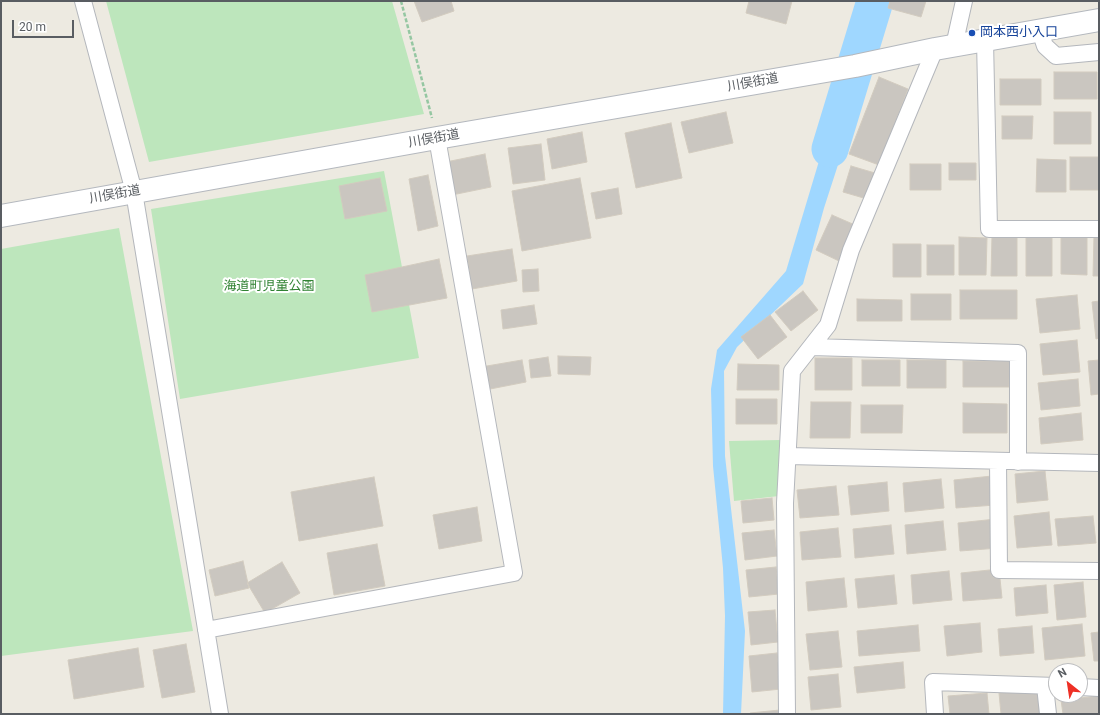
<!DOCTYPE html>
<meta charset="utf-8">
<style>
body{margin:0}
#map{position:relative;width:1100px;height:715px;overflow:hidden;background:#edeae1;font-family:Roboto,sans-serif}
canvas{display:block}
.frame{position:absolute;inset:0;border:2px solid #595d62;pointer-events:none}
.north{position:absolute;left:1048px;top:663px;width:40px;height:40px;box-sizing:border-box;background:#fff;border:1px solid #bdbec0;border-radius:50%;rotate:330deg;font-size:11px;font-weight:700;line-height:16px;text-align:center;color:#595d62}
.north::after{content:'';display:block;margin:auto;width:14px;height:18px;background:#ee3026;clip-path:polygon(50% 0,100% 100%,50% 72%,0 100%)}
.scale{position:absolute;left:12px;top:20px;width:62px;height:18px;box-sizing:border-box;border:2px solid #595d62;border-top:0;padding-left:5px;font-size:12px;line-height:14px;white-space:nowrap;color:#595d62;-webkit-text-stroke:3px #fff;paint-order:stroke}
</style>
<div id="map">
<canvas width="1100" height="715"></canvas>
<div class="frame"></div>
<div class="north">N</div>
<div class="scale">20 m</div>
</div>
<script>
const context = document.querySelector('canvas').getContext('2d');
context.lineJoin = 'round';
function fillPath(path, color) {
  context.fillStyle = color;
  context.fill(path, 'evenodd');
}
function shape(rows) {
  const path = new Path2D();
  for (const r of rows) {
    path.moveTo(r[0], r[1]);
    for (let i = 2; i < r.length; i += 2) path.lineTo(r[i], r[i + 1]);
  }
  return path;
}
function strokePath(path, color, width, dash) {
  context.strokeStyle = color;
  context.lineWidth = width;
  context.lineCap = dash ? 'butt' : 'round';
  context.setLineDash(dash || []);
  context.stroke(path);
}
function write(font, color, halo, rows, align = 'center') {
  context.font = font + ' Roboto,"Noto Sans JP",sans-serif';
  context.lineWidth = 4;
  context.setLineDash([]);
  context.textBaseline = 'middle';
  context.strokeStyle = halo;
  context.fillStyle = color;
  for (const [text, x, y, turn = 0] of rows) {
    context.save();
    context.translate(x, y);
    context.rotate((+turn || 0) * Math.PI / 180);
    context.textAlign = isNaN(turn) ? turn : align;
    if (halo) context.strokeText(text, 0, 0);
    context.fillText(text, 0, 0);
    context.restore();
  }
}
const green = shape([
 [106,1,392,1,424,114,149,162],
 [384,171,419,358,180,399,151,209],
 [119,228,193,631,1,656,1,249],
 [780,440,779,496,734,501,729,441]
]);
const water = shape([
 [866,1,881,1,871,35,854,35],
 [860,97,824,208,803,284,737,347,724,371,725,456,745,631,741,714,723,714,725,616,723,568,713,466,711,389,717,350,786,271,837,101]
]);
const river = shape([
 [830,149,875,1]
]);
const building = shape([
 [414,1,451,1,454,11,422,22,414,1],
 [749,1,792,1,786,24,746,13,749,1],
 [890,1,926,1,921,17,888,8,890,1],
 [1054,72,1097,72,1097,99,1054,99,1054,72],
 [879,77,908,89,879,165,849,154,879,77],
 [1000,79,1041,79,1041,105,1000,105,1000,79],
 [726,112,733,143,689,153,681,122,726,112],
 [1054,112,1091,112,1091,144,1054,144,1054,112],
 [1002,116,1033,116,1032,139,1002,139,1002,116],
 [671,123,682,178,636,188,625,133,671,123],
 [582,132,587,162,552,169,547,139,582,132],
 [541,144,545,180,513,184,508,148,541,144],
 [485,154,491,187,452,195,446,162,485,154],
 [1070,157,1099,157,1099,190,1070,190,1070,157],
 [1037,159,1066,160,1066,192,1036,192,1037,159],
 [949,163,976,163,976,180,949,180,949,163],
 [910,164,941,164,941,190,910,190,910,164],
 [851,166,875,173,867,199,843,192,851,166],
 [428,175,438,226,418,231,409,179,428,175],
 [380,178,387,211,345,219,339,186,380,178],
 [580,178,591,238,522,251,512,191,580,178],
 [618,188,622,214,596,219,591,193,618,188],
 [832,215,855,225,839,261,816,250,832,215],
 [1061,233,1087,234,1087,275,1061,274,1061,233],
 [992,235,1017,235,1017,276,991,276,992,235],
 [1026,235,1052,235,1052,276,1026,276,1026,235],
 [1094,235,1099,235,1099,276,1093,276,1094,235],
 [959,237,987,238,986,275,959,275,959,237],
 [893,244,921,244,921,277,893,277,893,244],
 [927,245,954,245,954,275,927,275,927,245],
 [512,249,517,281,472,289,467,256,512,249],
 [439,259,447,298,372,312,365,275,439,259],
 [538,269,539,291,523,292,522,270,538,269],
 [960,290,1017,290,1017,319,960,319,960,290],
 [803,291,818,310,791,331,775,312,803,291],
 [911,294,951,294,951,320,911,320,911,294],
 [1077,295,1080,329,1040,333,1036,299,1077,295],
 [857,299,902,300,902,321,857,321,857,299],
 [1099,301,1099,338,1096,339,1092,302,1099,301],
 [534,305,537,324,503,329,501,310,534,305],
 [770,315,787,337,758,359,741,337,770,315],
 [1077,340,1080,372,1043,375,1040,344,1077,340],
 [558,356,591,357,590,375,558,374,558,356],
 [548,357,551,376,531,378,529,360,548,357],
 [815,358,852,358,852,390,815,390,815,358],
 [522,360,526,382,485,390,481,367,522,360],
 [862,360,900,360,900,386,862,386,862,360],
 [907,360,946,360,946,388,907,388,907,360],
 [1099,360,1099,394,1091,395,1088,361,1099,360],
 [963,361,1010,361,1009,387,963,387,963,361],
 [738,364,779,365,779,390,737,390,738,364],
 [1078,379,1080,406,1041,410,1038,383,1078,379],
 [736,399,777,399,777,424,736,424,736,399],
 [811,402,851,402,850,438,810,438,811,402],
 [963,403,1007,404,1007,433,963,433,963,403],
 [861,405,903,405,902,433,861,433,861,405],
 [1081,413,1083,440,1041,444,1039,418,1081,413],
 [1045,471,1048,500,1017,503,1015,474,1045,471],
 [992,476,995,505,956,508,954,480,992,476],
 [374,477,383,526,299,541,291,492,374,477],
 [941,479,944,508,905,512,903,483,941,479],
 [887,482,889,511,851,515,848,486,887,482],
 [836,486,839,515,800,518,797,490,836,486],
 [772,498,774,520,743,523,741,501,772,498],
 [477,507,482,541,439,549,433,515,477,507],
 [1049,512,1052,545,1017,548,1014,516,1049,512],
 [1093,516,1096,543,1058,546,1055,519,1093,516],
 [996,519,999,548,960,551,958,523,996,519],
 [943,521,946,550,907,554,905,525,943,521],
 [891,525,894,554,855,558,853,529,891,525],
 [838,528,841,557,802,560,800,532,838,528],
 [774,530,777,556,745,560,742,533,774,530],
 [377,544,385,586,334,595,327,553,377,544],
 [243,561,249,588,215,596,209,570,243,561],
 [282,562,300,593,265,613,247,583,282,562],
 [776,567,779,594,749,597,746,570,776,567],
 [999,569,1002,598,963,601,961,573,999,569],
 [949,571,952,600,913,604,911,575,949,571],
 [894,575,897,604,858,608,855,579,894,575],
 [844,578,847,607,808,611,806,582,844,578],
 [1083,582,1086,617,1057,620,1054,585,1083,582],
 [1046,585,1048,613,1016,616,1014,588,1046,585],
 [775,610,778,642,751,645,748,612,775,610],
 [980,623,982,652,947,656,944,626,980,623],
 [1082,624,1085,656,1045,660,1042,628,1082,624],
 [918,625,920,651,859,656,857,631,918,625],
 [1032,626,1034,653,1000,656,998,629,1032,626],
 [838,631,842,667,810,670,806,634,838,631],
 [1099,632,1099,661,1094,661,1091,633,1099,632],
 [186,644,195,692,162,698,153,650,186,644],
 [138,648,144,687,74,699,68,660,138,648],
 [777,653,781,689,752,692,749,656,777,653],
 [903,662,905,688,857,693,854,667,903,662],
 [838,674,841,707,811,710,808,677,838,674],
 [1038,689,1040,714,1001,714,999,693,1038,689],
 [987,693,989,714,950,714,948,696,987,693],
 [1099,696,1099,714,1063,714,1061,700,1099,696],
 [780,710,781,714,750,714,750,713,780,710]
]);
const path = shape([
 [401,1,432,118]
]);
const street = shape([
 [83,1,134,192,220,714],
 [1040,31,1045,46,1056,56,1099,52],
 [985,40,989,229,1099,229],
 [954,46,964,1],
 [811,347,1018,353,1018,462],
 [788,456,1099,463],
 [998,461,999,570,1099,571],
 [206,630,514,573,437,138],
 [1045,686,1048,714],
 [1080,687,1099,688],
 [787,714,785,503,792,371,828,325,851,250,935,49],
 [935,714,933,682,1056,686]
]);
const secondary = shape([
 [1,216,437,138,855,66,935,49,1099,20]
]);
const markers = [
 [972,33,4,"#1a4fb4"]
];
const transitNames = [
 ["岡本西小入口",980,33]
];
const streetNames = [
 ["川俣街道",753,83,-10],
 ["川俣街道",434,139,-10],
 ["川俣街道",115,195,-10]
];
const parkNames = [
 ["海道町児童公園",269,287]
];
fillPath(green, '#bde6bc');
fillPath(water, '#9fd7ff');
strokePath(river, '#9fd7ff', 37);
fillPath(building, '#cac6c0');
strokePath(building, '#d2cbbf', 1);
strokePath(street, '#b4b7bc', 18);
strokePath(secondary, '#b4b8be', 24);
strokePath(path, '#95c7a2', 2.5, [4, 2]);
strokePath(street, '#fff', 16);
strokePath(secondary, '#fff', 22);
for (const [x, y, r, color] of markers) {
  const dot = new Path2D();
  dot.arc(x, y, r, 0, 2 * Math.PI);
  context.fillStyle = color;
  context.fill(dot);
  strokePath(dot, '#fff', 1.5);
}
write('13px', '#164399', '#fff', transitNames, 'left');
write('13px', '#595d62', '#fff', streetNames);
write('13px', '#318233', '#fff', parkNames);
</script>
